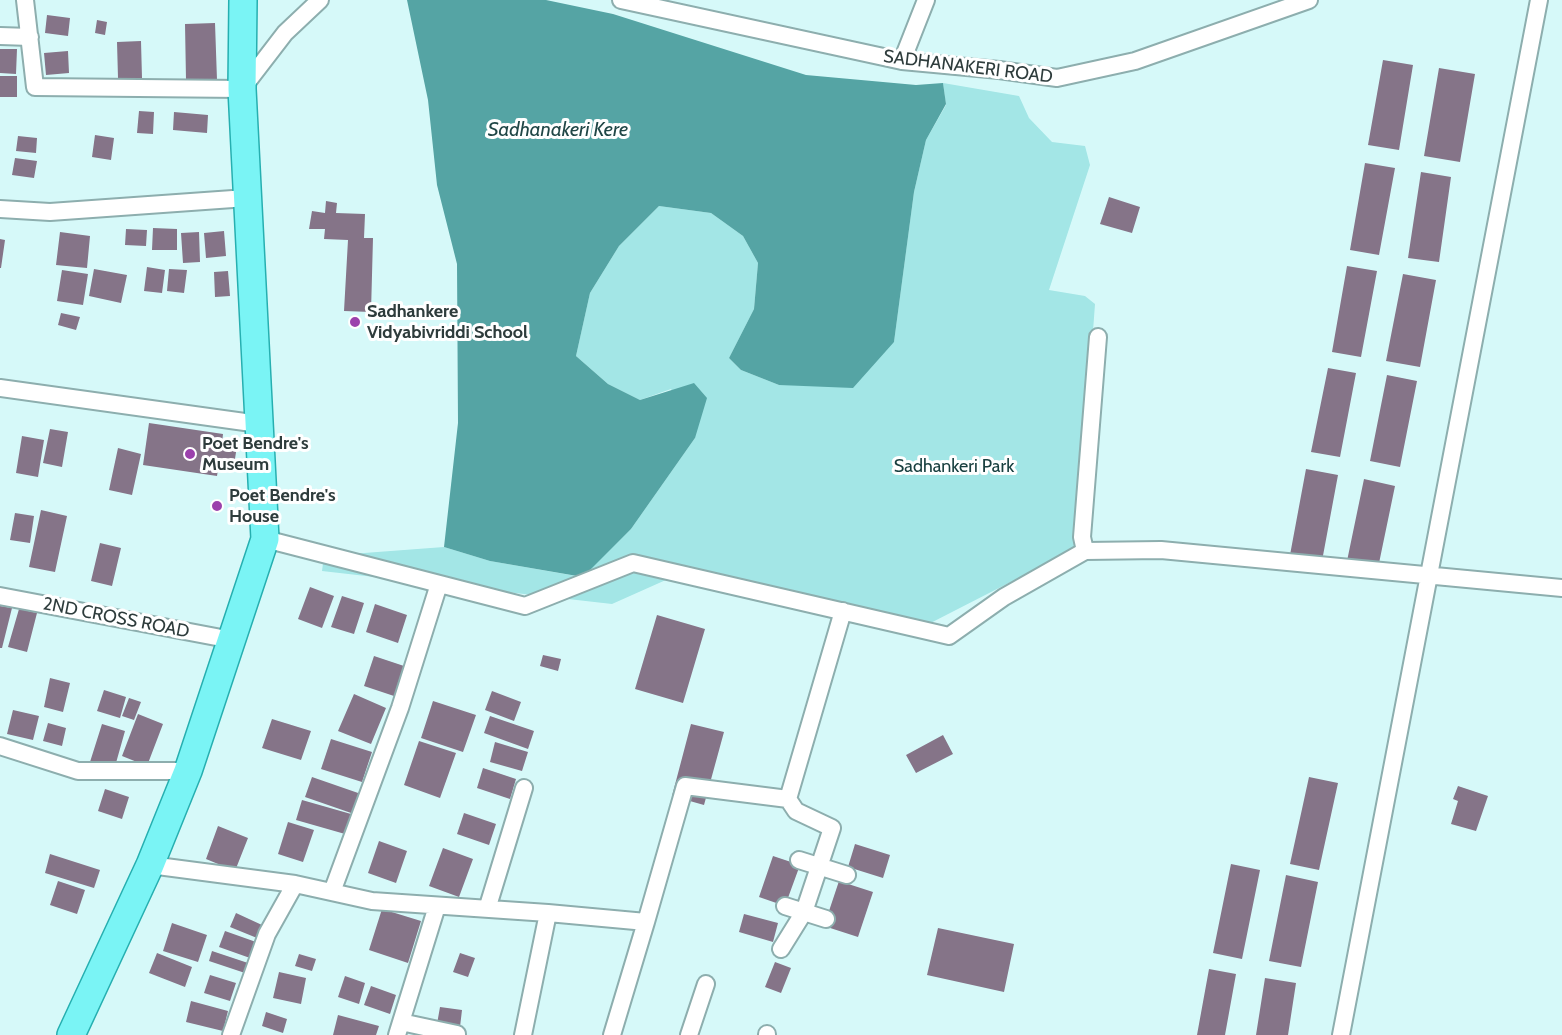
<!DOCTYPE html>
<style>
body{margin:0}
canvas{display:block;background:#d6f9f9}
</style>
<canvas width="1562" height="1035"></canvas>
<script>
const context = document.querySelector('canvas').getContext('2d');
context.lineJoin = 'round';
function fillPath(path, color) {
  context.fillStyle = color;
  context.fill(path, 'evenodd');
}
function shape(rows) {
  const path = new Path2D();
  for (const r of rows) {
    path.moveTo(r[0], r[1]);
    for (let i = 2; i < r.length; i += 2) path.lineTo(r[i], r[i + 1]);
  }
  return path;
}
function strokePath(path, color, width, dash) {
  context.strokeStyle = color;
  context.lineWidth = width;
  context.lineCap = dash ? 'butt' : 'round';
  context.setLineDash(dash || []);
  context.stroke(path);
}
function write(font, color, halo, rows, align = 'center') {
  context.font = font + ' Cabin,sans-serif';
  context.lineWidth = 6;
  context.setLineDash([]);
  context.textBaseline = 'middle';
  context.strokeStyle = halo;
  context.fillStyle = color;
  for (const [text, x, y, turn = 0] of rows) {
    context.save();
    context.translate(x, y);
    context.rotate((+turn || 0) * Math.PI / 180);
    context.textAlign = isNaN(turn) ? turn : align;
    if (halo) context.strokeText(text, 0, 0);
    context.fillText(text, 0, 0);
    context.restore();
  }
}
const green = shape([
 [943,83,1019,96,1029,118,1052,142,1085,146,1090,165,1049,290,1085,296,1095,304,1077,548,913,632,677,575,612,604,322,571,324,556,444,547,490,561,582,577,631,529,695,438,671,389,640,400,608,384,576,356,590,293,619,246,659,206,711,213,743,236,758,263,754,309,729,358,741,370,779,385,894,342,914,192,926,140,946,105]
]);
const water = shape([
 [407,0,546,0,613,14,806,75,916,85,943,83,946,104,926,140,914,192,894,342,853,388,779,385,741,370,729,358,754,309,758,263,743,236,711,213,659,206,619,246,590,293,576,356,608,384,640,400,694,383,707,398,695,438,631,529,583,577,490,561,444,547,458,423,457,264,437,185,428,100]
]);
const building = shape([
 [47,15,70,18,68,36,45,33],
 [97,20,107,22,105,35,95,33],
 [215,23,217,80,186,80,185,24],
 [141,41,142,78,118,78,117,42],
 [0,49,17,49,16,74,0,73],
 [68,51,69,73,46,75,44,53],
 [1383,60,1413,65,1399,150,1368,145],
 [1439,68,1475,74,1460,162,1424,156],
 [0,76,17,76,17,97,0,97],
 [139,111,154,112,153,134,137,133],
 [174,112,208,115,207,133,173,130],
 [95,135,114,138,111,160,92,157],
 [18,136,37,138,36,153,16,151],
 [15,158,37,161,34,178,12,175],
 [1365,163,1395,168,1379,255,1350,250],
 [1421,172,1451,177,1439,262,1408,258],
 [1109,197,1140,207,1132,233,1100,224],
 [326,201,337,203,336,213,365,214,364,238,373,238,371,312,344,311,348,240,324,239,325,229,309,229,312,211,325,213],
 [153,228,177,229,177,250,152,250],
 [126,229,147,230,146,246,125,245],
 [224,231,226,256,206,258,204,233],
 [60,232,90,236,87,268,56,265],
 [199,232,200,262,183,263,181,233],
 [0,239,5,240,1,268,0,268],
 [1347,266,1377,271,1361,357,1332,352],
 [147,267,165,270,162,293,144,291],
 [94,269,127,275,121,303,89,296],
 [169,269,187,270,184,293,167,291],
 [62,270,88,274,83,305,57,301],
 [228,271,230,296,215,297,214,272],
 [1403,274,1436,280,1420,367,1386,361],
 [61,313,80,317,76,330,58,325],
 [1328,368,1356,373,1340,457,1311,452],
 [1387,375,1417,381,1400,467,1370,461],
 [149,423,223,434,222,443,237,446,234,465,219,463,217,476,143,465],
 [50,429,68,432,62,467,43,463],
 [22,436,44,440,38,477,16,473],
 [118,448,141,454,132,495,109,490],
 [1306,469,1338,475,1322,561,1290,555],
 [1364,479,1395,486,1378,568,1347,561],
 [41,510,67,516,55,572,29,567],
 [15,513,34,516,30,543,10,540],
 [100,543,121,548,112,586,91,581],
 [310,587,334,596,322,628,298,619],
 [342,596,364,603,354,634,331,627],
 [375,604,407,615,398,643,366,632],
 [0,606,12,608,2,648,0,648],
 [19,609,37,613,27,652,8,647],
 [657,615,705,629,683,703,635,689],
 [543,655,561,659,558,671,540,666],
 [374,656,404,666,394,696,364,686],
 [50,678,70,683,63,712,44,707],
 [104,690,126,697,120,718,97,711],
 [492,691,521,702,514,721,485,710],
 [354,694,386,708,371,744,338,731],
 [129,698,141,702,134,720,122,716],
 [433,701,476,715,463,752,421,738],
 [13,710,39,716,33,740,7,734],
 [138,714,163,724,147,766,122,756],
 [490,716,534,731,528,749,484,733],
 [272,719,311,731,301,760,262,748],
 [48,723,66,728,62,746,43,741],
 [102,724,125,731,114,770,90,762],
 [691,724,724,732,704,805,672,796],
 [943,735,953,754,916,773,906,755],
 [331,739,372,752,362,782,321,769],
 [419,741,456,753,440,798,404,785],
 [495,742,528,752,522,771,490,762],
 [483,768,516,779,510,799,477,788],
 [312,777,361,794,354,814,305,797],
 [1309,777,1338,783,1319,870,1290,864],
 [1458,786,1488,796,1476,831,1451,824,1458,801,1453,799],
 [105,789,129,797,122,819,98,811],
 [302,800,351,814,345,834,296,820],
 [464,813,496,824,489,845,457,834],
 [288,822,314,830,303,862,278,854],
 [218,826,248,838,235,871,206,859],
 [379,841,407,851,396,883,368,873],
 [855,844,890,855,883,878,848,867],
 [443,848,473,859,459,897,429,886],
 [50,854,100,870,94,888,45,873],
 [773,856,800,865,785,906,759,897],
 [1231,864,1260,870,1242,959,1213,953],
 [1286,875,1318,882,1301,967,1269,961],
 [58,881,85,890,77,914,50,905],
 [839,881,873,892,858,937,824,926],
 [382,909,421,921,408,963,369,950],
 [236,913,262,925,257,938,230,927],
 [744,914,778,923,773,942,739,932],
 [172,923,207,935,198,962,163,951],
 [938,928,1014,944,1004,992,927,975],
 [225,931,256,942,250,958,219,947],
 [212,951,248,963,245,973,209,961],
 [157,953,192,967,185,987,149,973],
 [460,953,475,958,468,977,453,972],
 [299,954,316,959,312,971,295,966],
 [775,962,791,968,781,993,765,987],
 [1209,969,1236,974,1225,1035,1197,1035],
 [279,972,306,978,301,1004,273,998],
 [210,975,236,983,230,1001,204,993],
 [345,976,365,983,359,1004,338,997],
 [1265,978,1296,983,1288,1035,1256,1035],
 [371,986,396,995,390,1014,364,1005],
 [191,1001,228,1011,223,1031,186,1022],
 [440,1007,462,1010,460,1027,437,1024],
 [266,1012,287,1019,283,1033,262,1026],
 [338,1015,379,1026,376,1035,333,1035]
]);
const minor = shape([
 [25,0,35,87,242,89,285,33,320,0],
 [621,0,902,61,999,70,1057,78,1135,61,1309,0],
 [0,36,30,37],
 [902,61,926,0],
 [0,209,50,212,247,198],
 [0,388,259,424],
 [265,539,525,606,633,563,949,636,1004,597,1085,551,1161,550,1562,588],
 [1085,551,1082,537,1098,337],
 [0,596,232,640],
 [0,746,78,771,188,771],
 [788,799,843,611],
 [799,860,847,875],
 [150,865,295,884,372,901,548,913,523,1035],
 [332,892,400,708,439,584],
 [488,906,524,788],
 [785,906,826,919],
 [548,913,646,922,612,1035],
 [646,922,685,786,788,799,796,811,832,828,804,912,781,949],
 [401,1022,457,1034],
 [231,1035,267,934,295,884],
 [397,1035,437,906],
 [689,1035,706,984],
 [767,1035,767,1034],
 [1341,1035,1539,0]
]);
const primary = shape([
 [71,1035,150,865,188,771,265,539,242,89,243,0]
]);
const markers = [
 [355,322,6,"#9b41ac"],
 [190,454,6,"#9b41ac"],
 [217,506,6,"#9b41ac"]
];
const streetNames = [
 ["SADHANAKERI ROAD",968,67,7],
 ["2ND CROSS ROAD",116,618,11]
];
const poiNames = [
 ["Sadhankere",367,312],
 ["Vidyabivriddi School",367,333],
 ["Poet Bendre's",202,444],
 ["Museum",202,465],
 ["Poet Bendre's",229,496],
 ["House",229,517]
];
const parkNames = [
 ["Sadhankeri Park",954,467]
];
const waterNames = [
 ["Sadhanakeri Kere",558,130]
];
fillPath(green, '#a3e6e6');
fillPath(water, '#55a4a4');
fillPath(building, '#857488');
strokePath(minor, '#8daeae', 20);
strokePath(primary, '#26afb0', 30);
strokePath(minor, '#fff', 16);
strokePath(primary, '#7af4f5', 27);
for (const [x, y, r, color] of markers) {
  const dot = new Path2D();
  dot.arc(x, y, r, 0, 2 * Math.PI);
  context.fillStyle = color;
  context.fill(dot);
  strokePath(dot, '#fff', 2);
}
write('18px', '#2e3c3c', '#fff', streetNames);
write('bold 18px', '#2e3c3c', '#fff', poiNames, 'left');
write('18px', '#194040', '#fff', parkNames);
write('italic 20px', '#214747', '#fff', waterNames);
</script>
